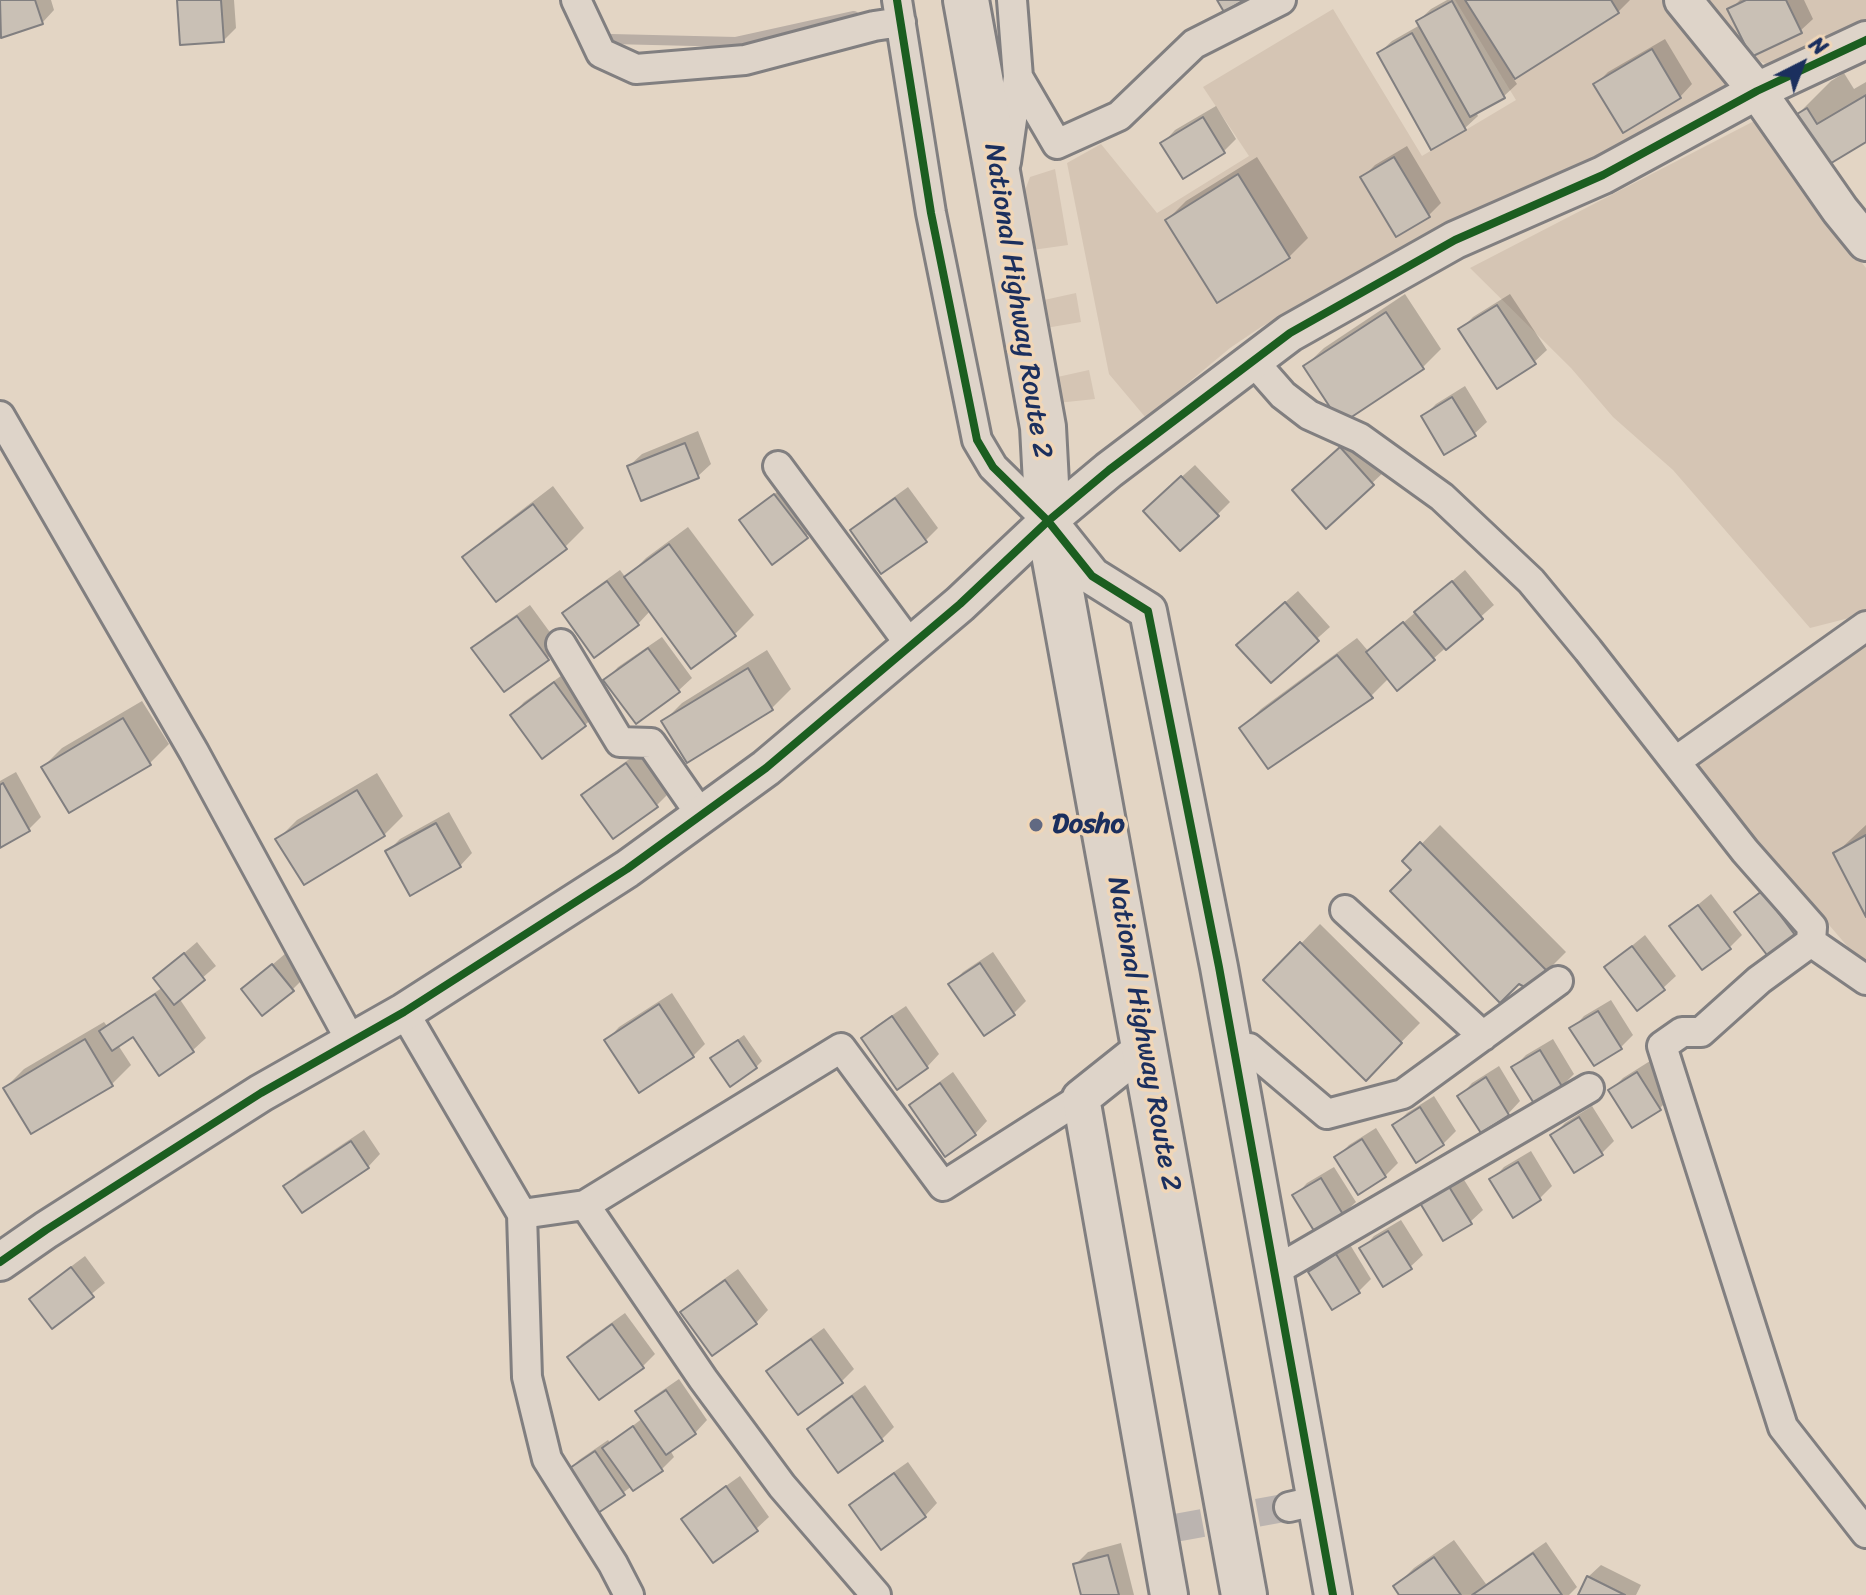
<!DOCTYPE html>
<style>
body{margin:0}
#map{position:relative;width:1866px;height:1595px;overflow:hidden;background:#e3d5c4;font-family:Sriracha,sans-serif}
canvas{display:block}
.north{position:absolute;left:1762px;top:24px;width:80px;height:80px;-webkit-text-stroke:6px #f0d6b7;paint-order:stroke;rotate:42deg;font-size:22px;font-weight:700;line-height:32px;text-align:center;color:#1b2f5e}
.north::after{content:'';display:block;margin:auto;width:28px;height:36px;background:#1b2f5e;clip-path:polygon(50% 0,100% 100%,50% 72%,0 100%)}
</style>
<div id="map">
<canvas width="1866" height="1595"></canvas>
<div class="north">N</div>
</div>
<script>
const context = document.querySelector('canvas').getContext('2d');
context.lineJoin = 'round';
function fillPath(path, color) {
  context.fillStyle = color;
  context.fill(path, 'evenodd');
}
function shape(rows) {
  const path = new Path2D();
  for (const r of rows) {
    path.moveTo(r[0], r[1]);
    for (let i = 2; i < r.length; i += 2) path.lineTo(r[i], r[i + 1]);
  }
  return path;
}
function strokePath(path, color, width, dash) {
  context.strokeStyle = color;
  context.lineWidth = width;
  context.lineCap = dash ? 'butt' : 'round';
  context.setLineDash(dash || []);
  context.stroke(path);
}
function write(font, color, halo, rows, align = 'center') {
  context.font = font + ' Sriracha,sans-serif';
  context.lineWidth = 7;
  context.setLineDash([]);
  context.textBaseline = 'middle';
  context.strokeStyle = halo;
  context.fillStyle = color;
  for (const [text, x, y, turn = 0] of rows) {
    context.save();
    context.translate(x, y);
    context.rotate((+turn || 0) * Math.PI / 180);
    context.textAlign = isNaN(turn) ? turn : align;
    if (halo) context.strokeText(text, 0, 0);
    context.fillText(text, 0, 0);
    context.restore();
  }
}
const built = shape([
 [1455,0,1667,0,1734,87,1561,173,1455,221,1261,327,1230,348,1146,418,1109,374,1067,163,1101,144,1157,213,1249,156,1203,87,1333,9,1422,156,1516,100],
 [1700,0,1866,0,1866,23,1774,68,1743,53],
 [1758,119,1803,188,1866,268,1866,609,1857,616,1810,628,1673,470,1613,417,1571,368,1470,268],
 [1055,169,1068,245,1025,251,1018,209,1030,177],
 [1076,293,1081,322,1040,329,1035,302],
 [1089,370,1095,399,1057,403,1053,378],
 [1866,638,1866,964,1854,954,1793,883,1787,879,1694,766]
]);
const shadow = shape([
 [0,0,51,0,54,10,42,23,2,36],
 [179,0,234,0,236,28,224,40],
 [1447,0,1630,0,1618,12,1513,78,1517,84,1504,96,1476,112,1478,116,1465,128,1432,147,1379,53,1392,41,1420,25,1418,21,1431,9],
 [1740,0,1804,0,1813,19,1800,31,1730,10],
 [1665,39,1692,84,1680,97,1595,85,1608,72],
 [1844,73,1854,89,1866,82,1866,140,1795,117,1831,81],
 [1216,106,1236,139,1224,151,1183,176,1163,143,1175,130],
 [1407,146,1441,203,1428,216,1363,177,1375,165],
 [1257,157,1308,238,1289,257,1218,301,1167,220,1186,201],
 [1405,294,1441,349,1422,368,1305,366,1324,348],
 [1510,294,1547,350,1534,362,1461,329,1473,317],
 [1465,386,1487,422,1474,434,1423,417,1436,404],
 [698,431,711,464,698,476,629,466,642,454],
 [1354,436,1385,471,1326,526,1307,477],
 [1195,465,1230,502,1217,515,1158,498],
 [788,483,819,524,806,536,742,520],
 [553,486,584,528,565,547,465,557,484,539],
 [908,487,938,528,925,541,852,531,865,518],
 [688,527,754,615,735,634,692,666,651,610,638,624,565,613,577,601,620,570,626,578,646,558],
 [1465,570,1494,605,1433,659,1389,678,1371,696,1242,728,1261,709,1357,638,1369,652],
 [1298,591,1330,627,1271,680,1251,632],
 [530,605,560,646,547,658,474,648,486,636],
 [662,637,692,678,679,690,636,721,606,680,618,667],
 [767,650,791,689,772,708,663,722,682,703],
 [568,671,598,713,585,725,512,715,524,702],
 [142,701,169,744,150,763,43,767,62,748],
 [639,752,669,793,657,805,584,795,596,783],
 [16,772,41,817,28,830,0,845,0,781],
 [377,773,403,816,384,835,278,839,297,820],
 [449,812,472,853,460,866,387,852,400,839],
 [1440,825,1566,952,1530,988,1405,861],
 [1866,825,1866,913,1835,854],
 [1776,880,1806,921,1768,953,1737,912],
 [1711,894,1742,935,1730,947,1672,926],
 [1320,924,1420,1023,1366,1078,1266,980],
 [1645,935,1676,976,1663,988,1606,967],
 [197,942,216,966,179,998,206,1038,193,1050,159,1073,133,1034,118,1045,131,1065,112,1084,5,1088,24,1069,104,1022,107,1026,163,987,155,978],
 [993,952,1026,1001,1014,1013,951,984,963,972],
 [286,953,305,977,292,990,244,989],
 [672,993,705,1044,693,1056,607,1040,619,1027],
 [1611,1000,1633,1035,1621,1047,1572,1029,1584,1016],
 [906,1006,939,1054,927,1067,864,1038,876,1026],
 [744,1035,762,1061,756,1067,713,1058],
 [1553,1039,1574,1074,1562,1086,1536,1103,1514,1067,1526,1055],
 [1650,1061,1672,1096,1660,1108,1611,1090,1623,1078],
 [1499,1066,1520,1101,1508,1114,1460,1096,1472,1083],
 [953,1072,987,1121,975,1134,911,1105,924,1093],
 [1434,1096,1456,1131,1443,1144,1416,1160,1395,1125,1407,1113],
 [1592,1106,1614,1141,1601,1154,1553,1135,1565,1123],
 [1376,1128,1398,1163,1385,1176,1337,1157,1349,1145],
 [364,1130,380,1154,368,1167,286,1186,298,1174],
 [1531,1151,1552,1186,1540,1198,1513,1215,1492,1180,1504,1167],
 [1334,1167,1356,1202,1343,1214,1317,1231,1295,1196,1307,1183],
 [1461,1175,1483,1210,1470,1222,1422,1203,1435,1191],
 [1401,1220,1423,1255,1410,1267,1362,1249,1374,1236],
 [1349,1243,1371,1279,1359,1291,1310,1273,1323,1260],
 [85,1256,105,1283,52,1326,44,1287],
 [738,1269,768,1310,756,1323,682,1312,695,1300],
 [625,1313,655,1354,642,1367,569,1357,582,1344],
 [824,1328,854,1369,842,1381,798,1412,769,1371,781,1359],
 [679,1379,707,1420,695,1433,670,1450,674,1457,662,1469,634,1489,632,1486,596,1513,567,1472,579,1460,608,1440,610,1443,643,1418,638,1411,650,1399],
 [865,1385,894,1427,882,1439,839,1470,809,1429,822,1416],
 [908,1462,937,1503,925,1516,852,1506,864,1493],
 [740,1476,769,1517,756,1529,683,1519,696,1507],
 [1454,1540,1486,1584,1546,1542,1577,1587,1569,1595,1401,1595,1395,1587,1414,1568],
 [1121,1543,1134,1595,1083,1595,1075,1565,1088,1552],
 [1601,1565,1641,1585,1636,1595,1580,1595,1588,1577]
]);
const stream = shape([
 [611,39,736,42,854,16]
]);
const building = shape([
 [0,0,35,0,43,24,1,38,0,0],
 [177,0,221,0,224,42,180,45,177,0],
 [1217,0,1244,0,1224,12,1217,0],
 [1465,0,1611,0,1619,13,1515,79,1465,0],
 [1746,0,1786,0,1802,33,1751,57,1727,9,1746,0],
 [1452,1,1505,98,1470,117,1416,21,1452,1],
 [1412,33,1466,130,1431,150,1377,53,1412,33],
 [1652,49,1681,98,1623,133,1593,84,1652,49],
 [1866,95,1866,142,1823,168,1792,117,1807,108,1817,124,1866,95],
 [1203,117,1225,153,1183,179,1160,143,1203,117],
 [1394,157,1430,217,1396,237,1360,177,1394,157],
 [1238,174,1290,258,1217,303,1165,220,1238,174],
 [1497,305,1536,364,1497,389,1458,329,1497,305],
 [1386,312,1424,369,1341,424,1303,366,1386,312],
 [1452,397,1476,436,1444,455,1421,416,1452,397],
 [685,443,699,478,641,501,627,466,685,443],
 [1340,447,1374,485,1326,529,1292,490,1340,447],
 [1181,476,1219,516,1180,551,1143,511,1181,476],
 [774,494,808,538,772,565,739,520,774,494],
 [895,498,927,542,881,574,850,530,895,498],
 [533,504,567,549,496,602,462,557,533,504],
 [669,544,736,636,691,669,624,577,669,544],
 [607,581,639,625,594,658,562,613,607,581],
 [1452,581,1483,619,1446,650,1414,612,1452,581],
 [1285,602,1319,641,1271,683,1236,645,1285,602],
 [517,616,549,660,504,692,471,648,517,616],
 [1403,622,1435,660,1397,691,1366,652,1403,622],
 [648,648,680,692,636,724,603,680,648,648],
 [1337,655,1373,698,1268,769,1239,728,1337,655],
 [748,668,773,710,687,763,661,721,748,668],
 [554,682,586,726,542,759,510,715,554,682],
 [123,718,151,765,69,813,41,767,123,718],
 [626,763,658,807,613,839,581,795,626,763],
 [3,783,30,831,0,848,0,785,3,783],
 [357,790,385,836,304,885,275,839,357,790],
 [436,823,461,867,410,896,385,851,436,823],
 [1866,835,1866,917,1833,853,1866,835],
 [1420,842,1548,972,1530,990,1519,984,1500,1003,1390,891,1411,870,1402,861,1420,842],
 [1762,891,1795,935,1767,955,1734,912,1762,891],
 [1698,905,1731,949,1702,970,1669,926,1698,905],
 [1300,942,1402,1043,1366,1081,1263,980,1300,942],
 [1632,946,1665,990,1637,1011,1604,967,1632,946],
 [184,953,205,980,174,1005,153,978,184,953],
 [980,963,1015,1015,984,1036,948,984,980,963],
 [272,964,294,991,262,1016,241,989,272,964],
 [155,994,194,1052,159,1076,133,1037,112,1051,99,1031,155,994],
 [659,1004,694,1057,639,1093,604,1040,659,1004],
 [1598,1011,1622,1049,1594,1066,1569,1028,1598,1011],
 [892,1016,928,1068,897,1090,861,1038,892,1016],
 [85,1039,113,1086,31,1134,3,1088,85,1039],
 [738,1040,757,1068,730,1087,710,1058,738,1040],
 [1540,1050,1563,1088,1535,1105,1511,1067,1540,1050],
 [1637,1072,1661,1110,1632,1128,1608,1090,1637,1072],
 [1486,1077,1509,1115,1481,1133,1457,1096,1486,1077],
 [940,1083,976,1135,945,1157,909,1105,940,1083],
 [1420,1107,1444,1145,1416,1163,1392,1125,1420,1107],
 [1579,1117,1603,1155,1574,1173,1550,1135,1579,1117],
 [1362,1139,1386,1177,1358,1195,1334,1157,1362,1139],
 [351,1141,369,1168,302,1213,283,1186,351,1141],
 [1518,1162,1541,1200,1513,1218,1489,1179,1518,1162],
 [1321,1178,1344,1216,1316,1234,1292,1195,1321,1178],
 [1448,1185,1472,1224,1443,1241,1420,1203,1448,1185],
 [1388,1231,1412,1269,1383,1287,1359,1248,1388,1231],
 [1336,1254,1360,1293,1332,1310,1308,1272,1336,1254],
 [71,1267,94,1297,52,1329,29,1299,71,1267],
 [725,1280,757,1324,712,1356,680,1312,725,1280],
 [612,1324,644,1368,599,1400,567,1357,612,1324],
 [811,1339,843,1383,798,1415,766,1371,811,1339],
 [666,1390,696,1434,666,1455,635,1411,666,1390],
 [852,1396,883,1441,838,1473,807,1429,852,1396],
 [633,1426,663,1471,633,1491,602,1448,633,1426],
 [595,1451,625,1495,595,1515,564,1472,595,1451],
 [894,1473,926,1517,881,1550,849,1505,894,1473],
 [726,1486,758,1531,713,1563,681,1519,726,1486],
 [1533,1553,1562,1595,1472,1595,1533,1553],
 [1108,1555,1119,1595,1081,1595,1073,1564,1108,1555],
 [1434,1557,1461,1595,1399,1595,1393,1586,1434,1557],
 [1587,1576,1625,1595,1578,1595,1587,1576]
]);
const minorTunnel = shape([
 [1175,1528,1289,1507]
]);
const minor = shape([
 [576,0,601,53,636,69,745,60,874,26,901,22],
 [897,0,931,213,977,440,993,467,1048,521],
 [1018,77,1057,144,1119,116,1194,44,1281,0],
 [1006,162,1018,77,1012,0],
 [1254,362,1283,395,1309,415,1360,438,1442,497,1531,581,1588,650,1745,851,1812,927,1811,942,1759,980,1701,1032,1682,1032,1662,1046,1783,1427,1866,1533],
 [0,416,194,752,352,1043],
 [778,466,911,646],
 [561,644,620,742,651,743,701,815],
 [1676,761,1866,626],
 [1345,910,1483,1036],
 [1811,942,1866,980],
 [404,1012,522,1214,527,1377,547,1459,613,1564,629,1595],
 [1249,1048,1327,1114,1403,1094,1558,981],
 [585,1205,841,1048,943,1186,1081,1098],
 [522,1214,585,1205,703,1379,782,1486,876,1595],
 [1273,1272,1589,1088],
 [1289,1507,1315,1501]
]);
const tertiary = shape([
 [1683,0,1757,91,1840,210,1866,242],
 [1048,521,1092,576,1148,611,1219,967,1333,1595],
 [1145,1047,1081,1098,1169,1595],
 [0,1262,46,1230,261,1093,404,1012,627,869,766,768,960,604,1048,521,1109,470,1290,333,1455,240,1603,175,1757,91,1866,40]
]);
const trunk = shape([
 [966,0,1043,427,1048,521,1244,1595]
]);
const cycleway = shape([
 [897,0,931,213,977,440,993,467,1048,521,1092,576,1148,611,1219,967,1333,1595],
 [0,1262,46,1230,261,1093,404,1012,627,869,766,768,960,604,1048,521,1109,470,1290,333,1455,240,1603,175,1757,91,1866,40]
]);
const markers = [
 [1036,825,8,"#616982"]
];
const streetNames = [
 ["National Highway Route 2",1017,301,81],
 ["National Highway Route 2",1143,1034,80]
];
const poiNames = [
 ["Dosho",1052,825]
];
fillPath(built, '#d5c5b4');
fillPath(shadow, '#0003');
strokePath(stream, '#b9aea5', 10);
fillPath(building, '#c9c0b5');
strokePath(building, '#817f80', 2);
strokePath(minorTunnel, '#bbb4b0', 28, [28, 14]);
strokePath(minor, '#817f80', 34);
strokePath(tertiary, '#817f80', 42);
strokePath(trunk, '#817f80', 50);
strokePath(minor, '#ded4c9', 28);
strokePath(tertiary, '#ded4c9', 36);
strokePath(trunk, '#ded4c9', 44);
strokePath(cycleway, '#1b5e20', 8);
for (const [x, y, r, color] of markers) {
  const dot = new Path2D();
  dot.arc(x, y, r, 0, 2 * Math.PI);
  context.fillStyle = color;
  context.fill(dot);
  strokePath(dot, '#f0d6b7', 3);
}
write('28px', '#1b2f5e', '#f0d6b7', streetNames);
write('bold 28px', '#1b2f5e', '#f0d6b7', poiNames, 'left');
</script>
